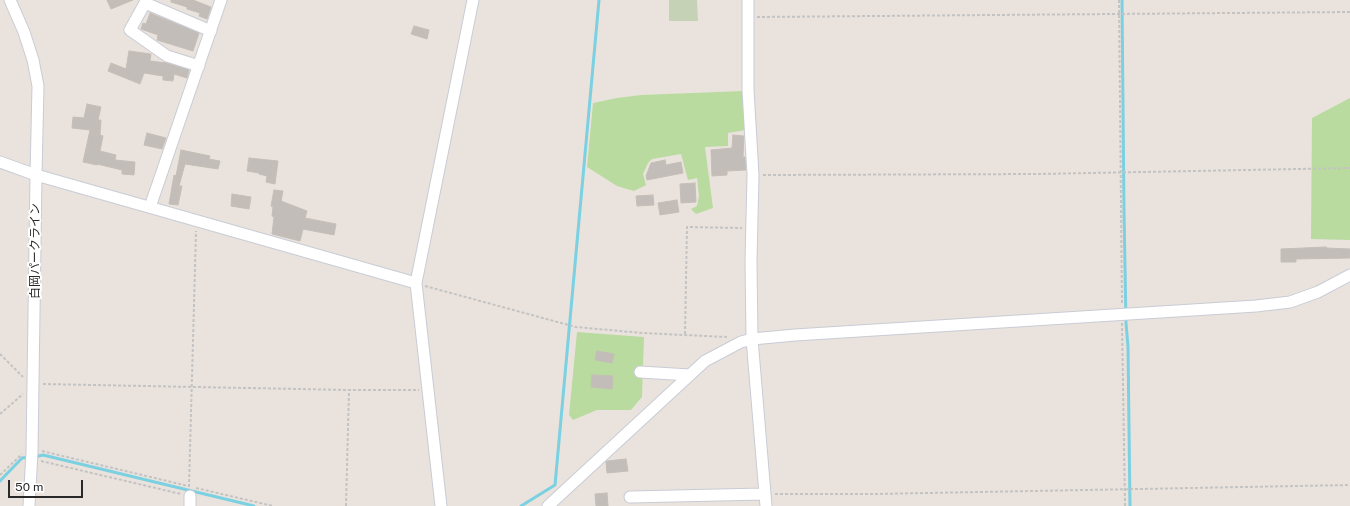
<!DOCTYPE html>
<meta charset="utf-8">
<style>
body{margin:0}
#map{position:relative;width:1350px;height:506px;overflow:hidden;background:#eae3dd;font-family:"Public Sans",sans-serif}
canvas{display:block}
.scale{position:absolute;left:8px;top:480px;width:75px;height:18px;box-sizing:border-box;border:2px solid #292929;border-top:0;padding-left:5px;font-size:12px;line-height:14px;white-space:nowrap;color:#292929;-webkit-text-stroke:3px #fff;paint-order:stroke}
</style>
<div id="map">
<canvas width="1350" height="506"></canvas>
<div class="scale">50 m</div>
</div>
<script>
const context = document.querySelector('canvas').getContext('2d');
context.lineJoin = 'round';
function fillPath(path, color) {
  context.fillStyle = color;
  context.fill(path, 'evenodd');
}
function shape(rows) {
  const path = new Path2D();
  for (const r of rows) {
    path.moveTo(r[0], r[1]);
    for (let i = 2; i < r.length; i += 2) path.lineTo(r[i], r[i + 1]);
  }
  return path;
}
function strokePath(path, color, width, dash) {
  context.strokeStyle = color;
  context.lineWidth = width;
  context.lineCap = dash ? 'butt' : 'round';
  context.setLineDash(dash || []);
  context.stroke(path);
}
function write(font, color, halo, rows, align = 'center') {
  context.font = font + ' "Public Sans","Noto Sans JP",sans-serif';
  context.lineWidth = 4;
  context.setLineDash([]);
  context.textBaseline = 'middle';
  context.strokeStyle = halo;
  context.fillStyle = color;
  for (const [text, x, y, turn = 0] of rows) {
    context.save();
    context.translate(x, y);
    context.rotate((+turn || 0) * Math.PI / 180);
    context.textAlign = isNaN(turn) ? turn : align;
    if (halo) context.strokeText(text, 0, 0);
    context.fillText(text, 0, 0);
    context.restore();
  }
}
const green = shape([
 [743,91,746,130,728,133,728,146,705,147,713,208,696,214,691,209,697,206,699,196,697,178,688,180,681,154,652,159,648,163,643,174,646,185,634,191,617,186,587,167,593,103,617,98,641,95],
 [1350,98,1350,240,1311,239,1312,118],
 [577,332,644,337,642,397,631,410,597,410,573,420,569,415]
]);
const cemetery = shape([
 [669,0,697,0,698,21,669,21]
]);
const stream = shape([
 [1122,0,1124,211,1126,323,1128,347,1130,506],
 [34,457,43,455,254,506],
 [0,481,22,458,29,457],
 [521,506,555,485,599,0]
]);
const building = shape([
 [107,0,133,0,111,9,107,0],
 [171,0,193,0,211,7,207,19,199,16,200,13,187,9,187,7,171,2,171,0],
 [150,13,199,33,193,51,157,40,158,35,141,29,143,23,146,24,150,13],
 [414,26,429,30,427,39,411,34,414,26],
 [129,51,151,54,150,61,167,63,189,70,187,78,174,74,173,81,163,80,163,76,144,73,140,84,108,71,111,63,126,69,129,51],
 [87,104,101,107,98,120,101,120,100,135,103,136,100,151,116,155,115,160,135,162,134,175,122,174,122,170,97,164,97,165,83,162,90,130,72,128,73,117,84,118,87,104],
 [147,133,166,138,162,149,144,145,147,133],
 [733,135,744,136,743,157,745,157,746,170,727,171,727,175,712,176,711,150,732,148,733,135],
 [181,150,210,156,209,159,220,161,218,169,185,164,179,186,182,186,178,205,169,204,174,175,176,176,181,150],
 [249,158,278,161,275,184,266,182,267,176,259,174,259,173,247,171,249,158],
 [665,160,666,165,681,162,683,173,647,180,646,176,651,163,665,160],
 [695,183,696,202,681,203,680,184,695,183],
 [274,190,283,191,281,201,307,211,305,218,336,224,334,235,303,229,300,241,272,234,274,217,272,216,273,207,271,206,274,190],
 [232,194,251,197,249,209,231,206,232,194],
 [653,195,654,205,637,206,636,196,653,195],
 [677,200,679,212,660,215,658,203,677,200],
 [1326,247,1326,248,1350,249,1350,258,1296,259,1296,262,1281,262,1281,249,1326,247],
 [597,351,614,354,612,363,595,360,597,351],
 [592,375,613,376,612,389,591,387,592,375],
 [626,459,628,471,607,473,606,462,607,461,626,459],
 [607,493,608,506,596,506,595,494,607,493]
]);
const path = shape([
 [1119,0,1122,305],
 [757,17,1350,12],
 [763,175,1038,174,1350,168],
 [425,286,576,327,642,333,727,337],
 [1122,323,1125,506],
 [685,334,687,227,742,228],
 [0,354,23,377],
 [43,384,349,390,419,390],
 [0,414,23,394],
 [42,451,188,486],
 [41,461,181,494],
 [0,475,22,454],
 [189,487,196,231],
 [196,488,273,506],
 [775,494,874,494,1350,485],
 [346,506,349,390]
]);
const minor = shape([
 [10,0,24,32,33,60,38,86,36,175,32,452,29,506],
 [748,0,748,90,753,175,751,261,752,339,766,506],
 [199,66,167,56,130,30,145,3,211,31],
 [0,162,36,175,416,283],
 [150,207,221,0],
 [640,372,690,375],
 [630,497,764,494],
 [190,506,190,496],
 [441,506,416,283,473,0],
 [548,506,705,361,741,342,752,339,795,335,1256,306,1290,302,1318,292,1350,275]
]);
const streetNames = [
 ["白岡パークライン",35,251,-90]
];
fillPath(green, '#b9db9f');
fillPath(cemetery, '#c6d2b6');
strokePath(stream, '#7bd0e1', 3);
fillPath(building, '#c2bdb9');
strokePath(building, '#c5beb7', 1);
strokePath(minor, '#c8ccd5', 13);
strokePath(path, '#c3c3c3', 2, [3, 2]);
strokePath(minor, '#fff', 11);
write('12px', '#292929', '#fff', streetNames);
</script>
